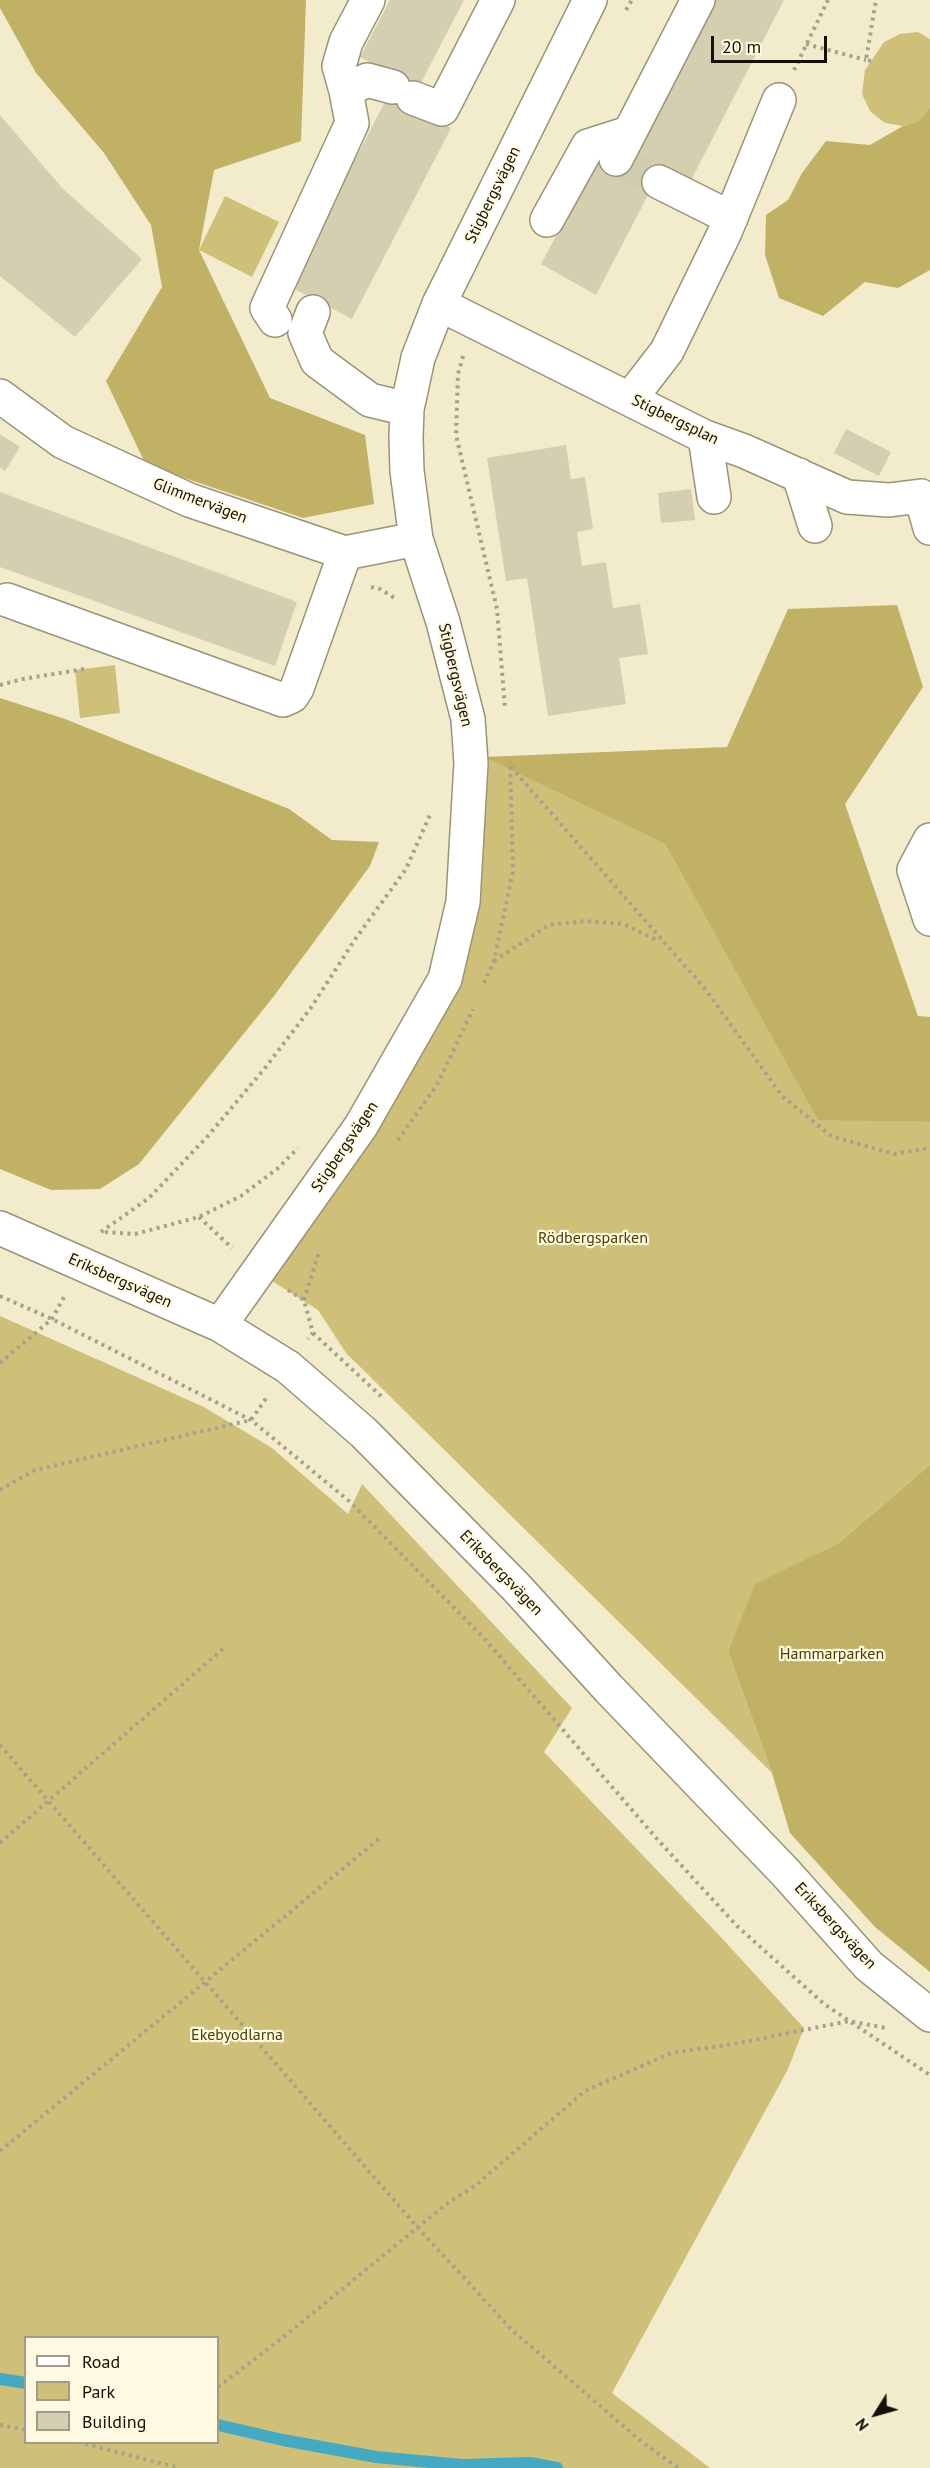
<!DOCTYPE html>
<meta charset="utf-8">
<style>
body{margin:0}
#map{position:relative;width:930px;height:2468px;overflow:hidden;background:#f2eccd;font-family:"PT Sans",sans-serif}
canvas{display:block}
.legend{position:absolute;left:24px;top:2336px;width:195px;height:108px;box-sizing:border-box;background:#fef9e0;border:2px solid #a09c89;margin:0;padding:8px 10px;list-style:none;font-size:18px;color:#131107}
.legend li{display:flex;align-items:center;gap:12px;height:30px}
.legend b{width:30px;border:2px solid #a09c89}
.north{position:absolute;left:846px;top:2384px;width:60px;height:60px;-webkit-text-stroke:4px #fef9e0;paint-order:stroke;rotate:233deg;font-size:16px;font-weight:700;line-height:24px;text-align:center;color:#131107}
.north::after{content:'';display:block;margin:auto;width:21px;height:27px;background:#131107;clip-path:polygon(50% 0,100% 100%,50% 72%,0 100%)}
.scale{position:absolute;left:711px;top:36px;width:116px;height:27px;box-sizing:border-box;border:3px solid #131107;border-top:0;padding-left:8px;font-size:18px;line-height:21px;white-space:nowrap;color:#131107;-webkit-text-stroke:4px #fef9e0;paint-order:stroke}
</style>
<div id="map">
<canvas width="930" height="2468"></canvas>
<ul class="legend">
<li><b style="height:8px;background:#fff"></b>Road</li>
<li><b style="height:16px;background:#cec079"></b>Park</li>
<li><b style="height:16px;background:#d5cfb1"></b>Building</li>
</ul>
<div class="north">N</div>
<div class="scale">20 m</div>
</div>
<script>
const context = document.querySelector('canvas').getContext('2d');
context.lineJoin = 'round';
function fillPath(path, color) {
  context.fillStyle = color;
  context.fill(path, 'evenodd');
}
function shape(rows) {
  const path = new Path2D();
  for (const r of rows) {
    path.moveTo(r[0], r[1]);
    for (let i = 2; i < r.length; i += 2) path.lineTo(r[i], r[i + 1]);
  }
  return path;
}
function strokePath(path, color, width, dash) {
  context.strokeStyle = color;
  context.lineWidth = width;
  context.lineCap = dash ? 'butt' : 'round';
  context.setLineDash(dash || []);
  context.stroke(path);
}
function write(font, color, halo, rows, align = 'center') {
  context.font = font + ' "PT Sans",sans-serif';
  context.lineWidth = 4.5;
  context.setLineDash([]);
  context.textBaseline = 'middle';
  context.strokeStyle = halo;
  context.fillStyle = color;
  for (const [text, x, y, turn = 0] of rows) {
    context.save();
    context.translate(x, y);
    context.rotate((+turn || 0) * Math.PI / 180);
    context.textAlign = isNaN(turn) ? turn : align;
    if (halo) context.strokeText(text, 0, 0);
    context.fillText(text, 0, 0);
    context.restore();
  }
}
const green = shape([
 [918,32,930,39,930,107,918,122,903,126,885,123,870,111,862,94,865,70,884,42,900,34],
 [225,196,279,222,252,277,199,250],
 [115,665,120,713,80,718,75,670],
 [483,757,665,844,818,1119,930,1122,930,1465,839,1543,755,1585,728,1651,772,1773,346,1353,318,1310,258,1272,445,979],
 [0,1316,204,1407,272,1448,348,1514,362,1484,572,1708,544,1752,719,1935,804,2028,788,2069,612,2393,710,2468,0,2468],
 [26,2338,218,2338,218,2442,26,2442]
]);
const forest = shape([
 [0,0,306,0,301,141,214,170,199,250,270,398,365,435,374,504,303,518,146,465,106,381,162,287,151,225,104,153,36,73,0,8],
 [930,107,930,270,898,288,865,282,823,316,779,298,765,255,766,215,788,200,802,173,826,141,870,145,903,126,918,122],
 [897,605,923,687,845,804,918,1016,930,1017,930,1122,818,1120,665,844,483,757,727,747,788,609],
 [0,698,65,719,289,809,332,840,379,842,370,866,274,996,139,1164,100,1189,51,1190,0,1169],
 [930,1465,930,1972,875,1927,790,1833,772,1773,728,1651,755,1584,839,1543]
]);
const stream = shape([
 [0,2379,26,2383],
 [218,2425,283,2440,376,2457,462,2465,530,2463,557,2468]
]);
const building = shape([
 [390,0,464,0,409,106,451,128,352,319,289,286,398,77,360,57],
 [713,0,784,0,688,186,660,172,596,295,541,264,597,159,623,172],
 [0,115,63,189,142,259,75,337,0,276],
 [846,429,891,452,879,476,834,453],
 [0,434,20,447,5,471,0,467],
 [566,445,571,479,585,477,593,529,577,532,582,566,606,562,613,608,640,604,648,654,619,658,626,704,548,716,527,578,506,581,487,458],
 [691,489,695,520,661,523,658,493],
 [0,492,297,602,275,666,0,567]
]);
const minorTunnel = shape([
 [616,159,659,182]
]);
const path = shape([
 [626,10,632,0],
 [806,44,866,60],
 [871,61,866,60,876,0],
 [794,70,828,0],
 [463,356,458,374,456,435,497,609,505,708],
 [371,587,380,589,396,599],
 [0,685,23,679,84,669],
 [511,767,706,990,782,1096,831,1136,894,1154,930,1148],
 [494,961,549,925,585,921,623,924,659,941],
 [484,983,494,961,513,871,510,761],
 [398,1140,437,1085,473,1009],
 [199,1217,232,1248],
 [101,1232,149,1198,207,1137,265,1068,310,1009,356,938,406,869,430,815],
 [105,1232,135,1234,199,1217,241,1196,277,1169,298,1148],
 [288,1290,304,1300,313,1333,308,1339],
 [0,1296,52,1319,251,1420,349,1501,483,1637,657,1839,738,1927,824,2004,930,2075],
 [304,1300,319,1252],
 [313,1333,383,1398],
 [0,1363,52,1319,65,1295],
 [0,1490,35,1470,251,1420,267,1397],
 [0,1745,418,2228,512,2330,642,2442,678,2468],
 [0,1843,224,1648],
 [0,2151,380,1838],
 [218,2387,286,2335,445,2205,476,2185,585,2091,671,2053,734,2044,849,2021,886,2028],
 [0,2425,26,2430],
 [78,2442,179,2468]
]);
const minor = shape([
 [346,91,367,80,393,87],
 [413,98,442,109,498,0],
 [616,159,698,0],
 [659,182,731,218],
 [547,220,588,146,629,133],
 [439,304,705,437,744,451,847,497,889,500,921,496],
 [313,312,305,333,317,361,370,400,407,409],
 [275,320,267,308,352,123,346,91,339,66,346,42,368,0],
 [0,396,63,442,189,500,345,553,416,539],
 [630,399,667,351,725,232,779,100],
 [705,437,714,497],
 [799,475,815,526],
 [921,496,930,528],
 [7,600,283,700,292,696,297,688,345,553],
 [930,840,914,870,930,919],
 [0,1228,220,1325,288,1367,364,1433,516,1587,609,1689,785,1872,869,1966,930,2015],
 [220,1325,361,1126,445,979,463,902,471,763,468,719,443,622,416,539,407,471,406,438,407,409,418,358,439,304,590,0]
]);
const streetNames = [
 ["Stigbergsvägen",493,195,-64],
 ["Stigbergsplan",675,420,26],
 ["Glimmervägen",200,501,21],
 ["Stigbergsvägen",455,675,77],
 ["Stigbergsvägen",345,1147,-56],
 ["Eriksbergsvägen",120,1281,24],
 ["Eriksbergsvägen",501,1573,46],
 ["Eriksbergsvägen",835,1926,47]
];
const parkNames = [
 ["Rödbergsparken",593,1238],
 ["Hammarparken",832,1654],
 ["Ekebyodlarna",237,2035]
];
fillPath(green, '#cec079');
fillPath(forest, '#c1b165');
strokePath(stream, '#45aac1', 12);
fillPath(building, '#d5cfb1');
strokePath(minorTunnel, '#d1cbaf', 33, [33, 16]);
strokePath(minor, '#999477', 36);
strokePath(path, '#a6a28a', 4, [3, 4.5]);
strokePath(minor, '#fff', 33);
write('16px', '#131107', '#fef9e0', streetNames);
write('16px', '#4b4000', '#fef9e0', parkNames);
</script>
